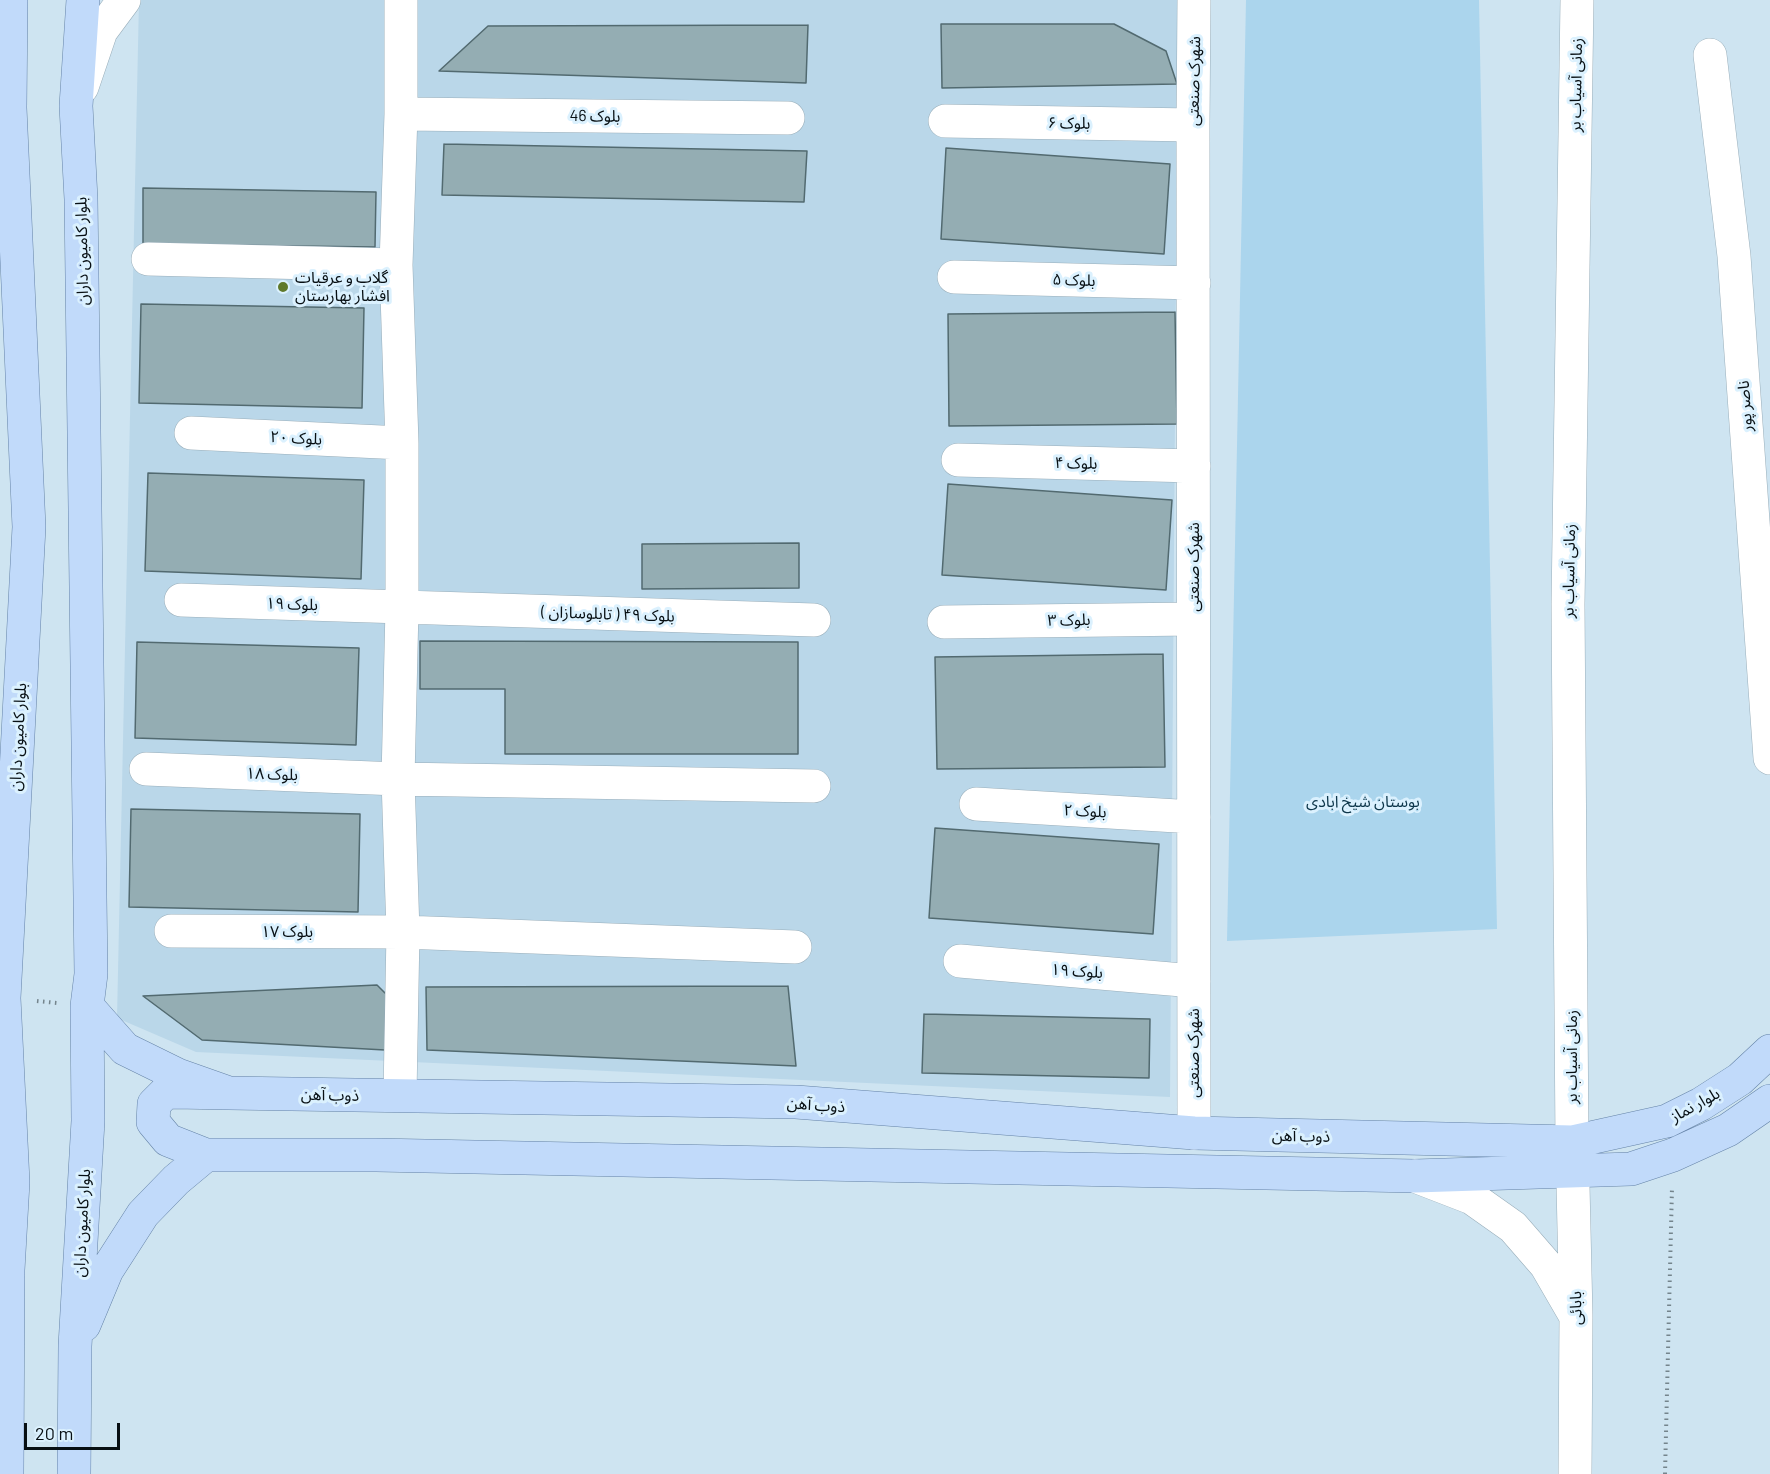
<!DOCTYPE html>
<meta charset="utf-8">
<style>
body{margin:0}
#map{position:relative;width:1770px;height:1474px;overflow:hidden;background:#cee4f1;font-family:Barlow,sans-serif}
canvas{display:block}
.scale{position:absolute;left:24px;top:1423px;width:96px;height:27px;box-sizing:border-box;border:3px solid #070f13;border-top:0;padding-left:8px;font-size:18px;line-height:21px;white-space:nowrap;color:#070f13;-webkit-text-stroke:4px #dbf1fe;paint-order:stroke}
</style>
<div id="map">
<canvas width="1770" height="1474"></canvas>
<div class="scale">20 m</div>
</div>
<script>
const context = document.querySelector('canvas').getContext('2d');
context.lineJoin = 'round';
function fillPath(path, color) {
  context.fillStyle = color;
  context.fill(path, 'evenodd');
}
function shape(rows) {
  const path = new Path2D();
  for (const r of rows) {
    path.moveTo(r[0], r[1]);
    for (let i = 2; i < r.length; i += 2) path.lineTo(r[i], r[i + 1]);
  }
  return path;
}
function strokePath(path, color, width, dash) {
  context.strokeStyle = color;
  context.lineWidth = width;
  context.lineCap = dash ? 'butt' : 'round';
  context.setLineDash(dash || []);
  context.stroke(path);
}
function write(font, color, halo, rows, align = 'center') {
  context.font = font + ' Barlow,"Noto Sans Arabic",sans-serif';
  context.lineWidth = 6;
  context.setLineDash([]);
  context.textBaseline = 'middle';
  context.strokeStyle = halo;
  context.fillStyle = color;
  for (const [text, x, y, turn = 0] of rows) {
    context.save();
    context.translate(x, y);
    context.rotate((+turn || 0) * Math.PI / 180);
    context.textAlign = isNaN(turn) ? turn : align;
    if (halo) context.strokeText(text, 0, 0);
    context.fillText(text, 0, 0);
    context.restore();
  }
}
const built = shape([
 [139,0,1178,0,1170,1097,196,1052,117,1018]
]);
const green = shape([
 [1246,0,1479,0,1497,929,1227,941]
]);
const building = shape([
 [941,24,1114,24,1166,51,1177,84,942,88,941,24],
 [808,25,806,83,439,71,488,26,808,25],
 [444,144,807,151,804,202,442,195,444,144],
 [946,148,1170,164,1164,254,941,239,946,148],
 [143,188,376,192,375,247,143,244,143,188],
 [141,304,364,308,362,408,139,403,141,304],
 [1175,312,1177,424,949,426,948,314,1175,312],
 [148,473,364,480,361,579,145,571,148,473],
 [948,484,1172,500,1166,590,942,575,948,484],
 [799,543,799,588,642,589,642,544,799,543],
 [420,641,798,642,798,754,505,754,505,689,420,689,420,641],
 [137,642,359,648,356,745,135,738,137,642],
 [1163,654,1165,767,937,769,935,657,1163,654],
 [131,809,360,814,358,912,129,907,131,809],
 [935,828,1159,844,1153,934,929,918,935,828],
 [377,985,386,994,385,1050,202,1040,143,996,377,985],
 [788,986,796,1066,427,1050,426,987,788,986],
 [924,1014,1150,1019,1149,1078,922,1073,924,1014]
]);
const path = shape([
 [37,1001,57,1003],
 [1665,1474,1672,1188]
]);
const minor = shape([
 [1710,55,1734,256,1770,758],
 [82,87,101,31,124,0],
 [401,114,788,118],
 [945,121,1193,125],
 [148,259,396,265],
 [954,277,1194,283],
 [191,433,402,443],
 [958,460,1194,466],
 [181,600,814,620],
 [944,622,1193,619],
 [146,769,398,779,814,786],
 [976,804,1194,817],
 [171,931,403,932,795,947],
 [960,961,1194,981],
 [400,1095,403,932,398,779,402,608,402,443,396,265,401,114,401,0],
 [1194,1133,1193,125,1194,0],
 [1415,1176,1472,1198,1513,1227,1546,1265,1575,1315],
 [1575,1474,1576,1316,1572,1142,1568,604,1577,0]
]);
const major = shape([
 [87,1006,125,1049,178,1075,229,1093,796,1102,1194,1133,1572,1142,1667,1121,1701,1104,1740,1079,1770,1051],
 [229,1093,174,1092,165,1093,154,1104,153,1122,168,1140,206,1155,376,1155,1415,1176,1631,1169,1673,1155,1728,1130,1770,1101],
 [84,1325,107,1270,143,1214,176,1180,206,1155],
 [7,1474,8,1270,13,1182,4,998,29,527,10,108,11,0],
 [74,1474,75,1346,88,1121,87,1006,91,974,81,199,76,106,83,0]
]);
const markers = [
 [283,287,6,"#5f792b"]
];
const streetNames = [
 ["شهرک صنعتی",1194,81,-89],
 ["زمانی آسیاب بر",1576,85,-89],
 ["بلوک 46",595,116,1],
 ["بلوک ۶",1069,123,1],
 ["بلوار کامیون داران",82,251,-91],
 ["بلوک ۵",1074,280,2],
 ["ناصر پور",1745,406,-94],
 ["بلوک ۲۰",296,438,3],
 ["بلوک ۴",1076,463,1],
 ["شهرک صنعتی",1194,567,-90],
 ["زمانی آسیاب بر",1569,571,-89],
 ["بلوک ۱۹",292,604,2],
 ["بلوک ۴۹ ( تابلوسازان )",608,614,2],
 ["بلوک ۳",1069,620,-1],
 ["بلوار کامیون داران",18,737,-87],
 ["بلوک ۱۸",272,774,2],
 ["بلوک ۲",1085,811,3],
 ["بلوک ۱۷",287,932],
 ["بلوک ۱۹",1077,971,4],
 ["شهرک صنعتی",1194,1053,-90],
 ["زمانی آسیاب بر",1572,1057,-90],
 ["ذوب آهن",330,1095,1],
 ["ذوب آهن",816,1105,4],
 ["بلوار نماز",1695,1105,-29],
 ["ذوب آهن",1301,1136,1],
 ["بلوار کامیون داران",82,1223,-87],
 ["بابائی",1576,1308,-91]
];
const poiNames = [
 ["گلاب و عرقیات",295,278],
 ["افشار بهارستان",295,296]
];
const parkNames = [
 ["بوستان شیخ ابادی",1363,802]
];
fillPath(built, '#bad7e9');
fillPath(green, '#abd5ed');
fillPath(building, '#94adb3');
strokePath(building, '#526a70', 1.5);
strokePath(minor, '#99aeba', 34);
strokePath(major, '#6583a7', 34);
strokePath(path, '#74848c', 4, [1.5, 4.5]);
strokePath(minor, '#fff', 33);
strokePath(major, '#c1dafa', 33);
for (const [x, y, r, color] of markers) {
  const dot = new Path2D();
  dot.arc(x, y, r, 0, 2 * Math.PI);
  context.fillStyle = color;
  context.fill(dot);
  strokePath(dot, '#dbf1fe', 2);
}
write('16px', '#070f13', '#dbf1fe', streetNames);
write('16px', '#070f13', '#dbf1fe', poiNames, 'left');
write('16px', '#0e374b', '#dbf1fe', parkNames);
</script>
